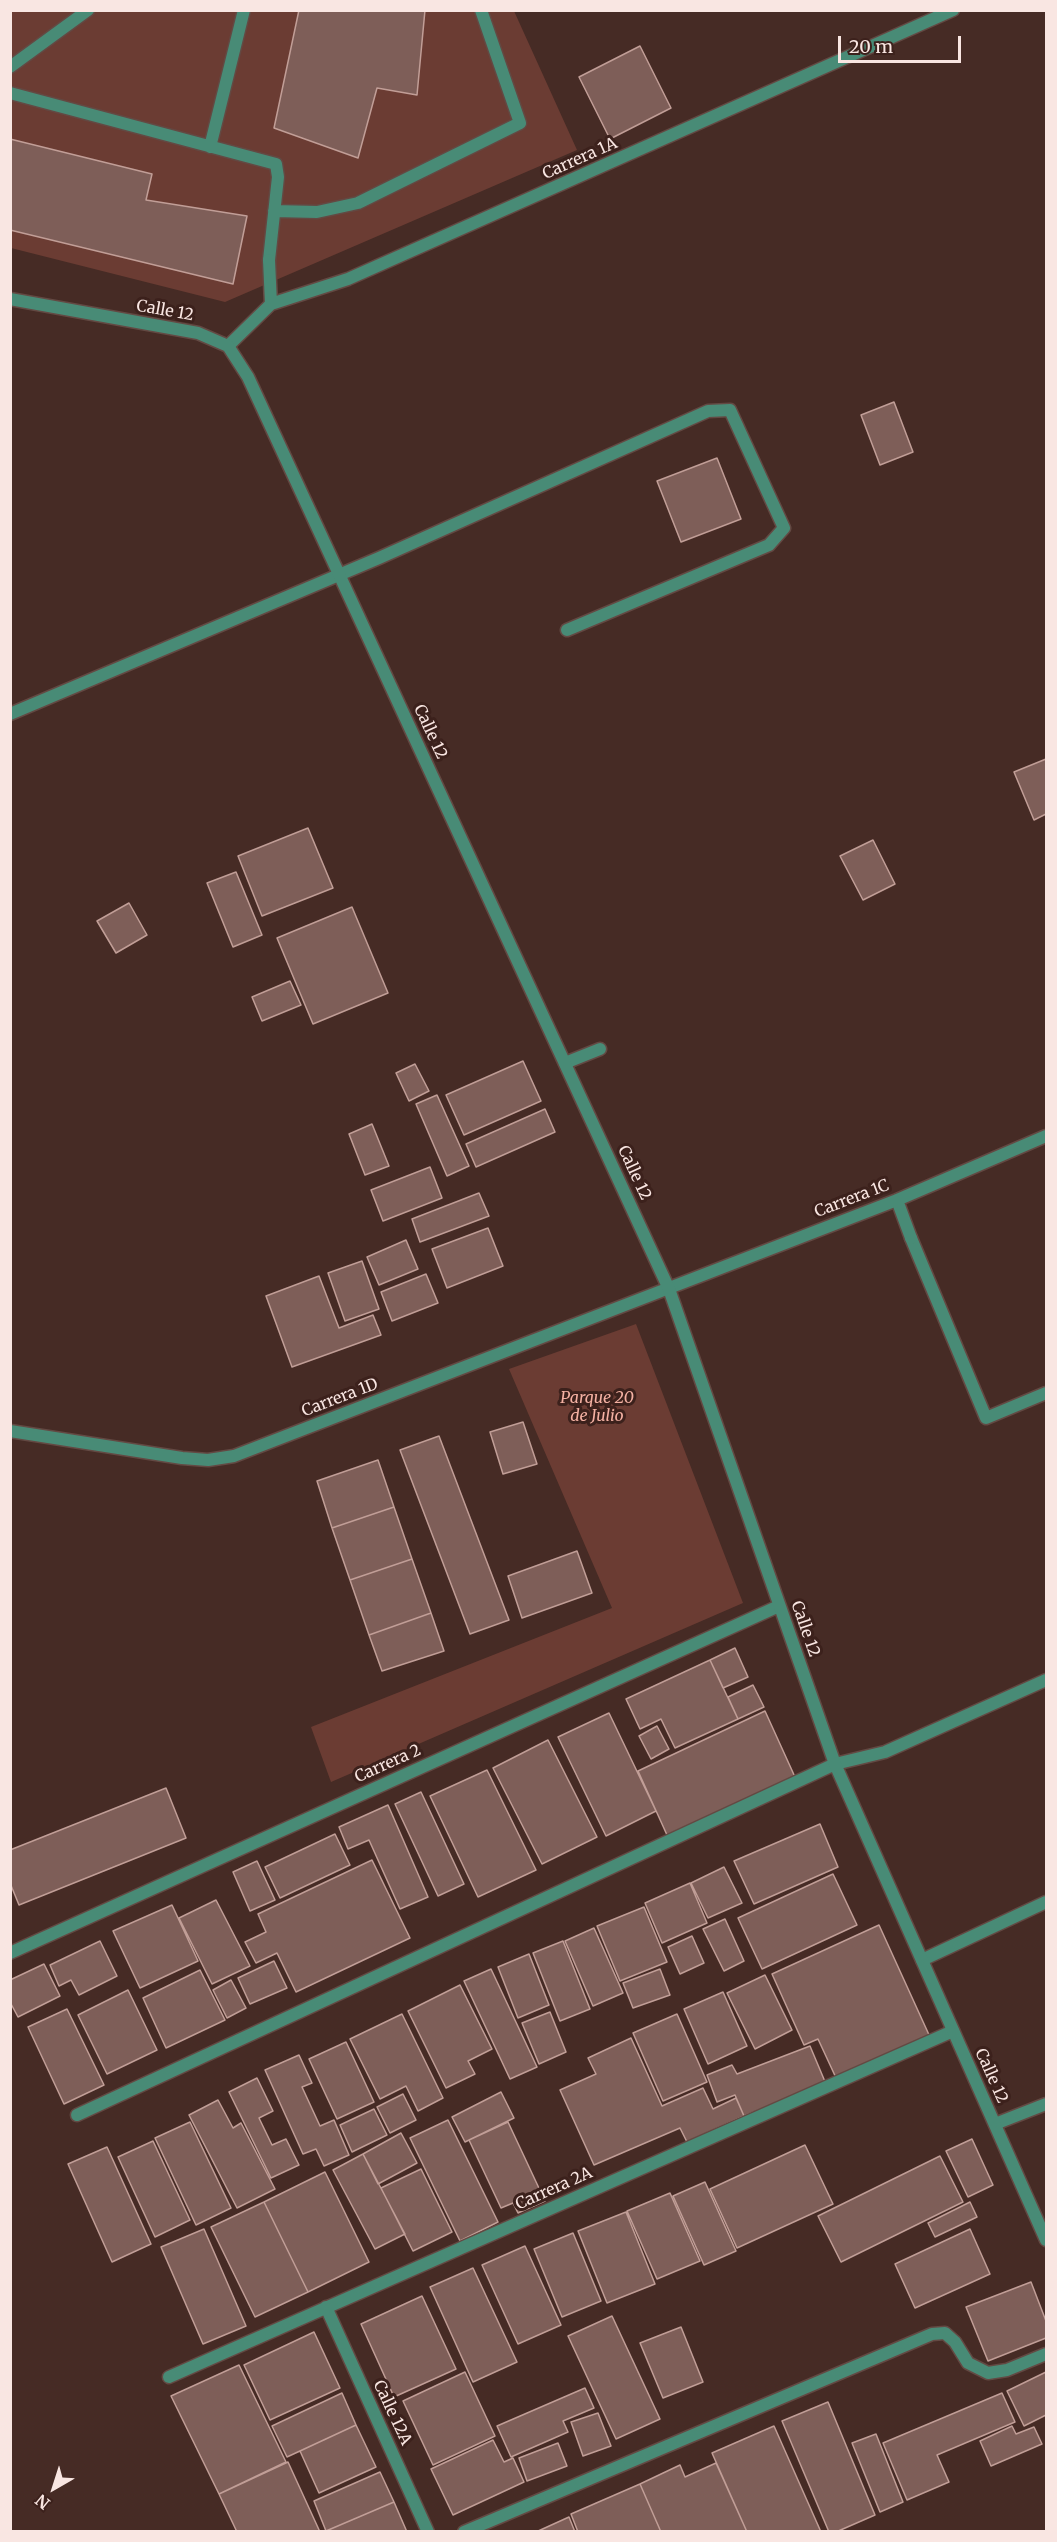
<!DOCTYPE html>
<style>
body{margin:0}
#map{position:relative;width:1057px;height:2542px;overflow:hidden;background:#462b25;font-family:Merriweather,serif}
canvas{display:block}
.frame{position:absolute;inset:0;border:12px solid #f9e6e2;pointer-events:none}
.north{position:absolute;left:24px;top:2458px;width:60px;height:60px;-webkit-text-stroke:4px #3c211c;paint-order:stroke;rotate:219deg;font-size:16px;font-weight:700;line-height:24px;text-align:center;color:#f9e6e2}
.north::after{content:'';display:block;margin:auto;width:21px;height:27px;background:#f9e6e2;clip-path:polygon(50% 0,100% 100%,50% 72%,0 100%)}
.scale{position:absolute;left:838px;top:36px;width:123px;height:27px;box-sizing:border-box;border:3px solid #f9e6e2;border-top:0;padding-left:8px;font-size:18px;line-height:21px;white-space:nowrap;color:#f9e6e2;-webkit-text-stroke:4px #3c211c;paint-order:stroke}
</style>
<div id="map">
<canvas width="1057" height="2542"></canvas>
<div class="frame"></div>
<div class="north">N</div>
<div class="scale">20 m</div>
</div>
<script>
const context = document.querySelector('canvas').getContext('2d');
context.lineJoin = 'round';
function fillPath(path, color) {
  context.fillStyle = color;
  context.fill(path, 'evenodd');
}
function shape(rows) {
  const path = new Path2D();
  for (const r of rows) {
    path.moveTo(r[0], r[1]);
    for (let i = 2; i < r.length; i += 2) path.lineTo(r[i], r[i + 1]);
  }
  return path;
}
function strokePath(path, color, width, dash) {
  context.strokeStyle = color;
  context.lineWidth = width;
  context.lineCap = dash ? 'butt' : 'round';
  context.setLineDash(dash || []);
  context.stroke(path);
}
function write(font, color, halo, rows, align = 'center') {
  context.font = font + ' Merriweather,serif';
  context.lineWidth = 6;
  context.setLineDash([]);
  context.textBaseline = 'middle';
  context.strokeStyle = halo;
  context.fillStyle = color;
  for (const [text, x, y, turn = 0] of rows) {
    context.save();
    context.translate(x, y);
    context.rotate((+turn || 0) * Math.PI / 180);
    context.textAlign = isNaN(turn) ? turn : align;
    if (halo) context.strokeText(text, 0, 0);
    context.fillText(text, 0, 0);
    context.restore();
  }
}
const green = shape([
 [11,11,514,11,577,150,225,302,11,248],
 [636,1324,743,1603,331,1782,311,1727,612,1608,509,1369]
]);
const building = shape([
 [299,10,425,10,417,95,377,88,358,158,274,128,299,10],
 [640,46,671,108,610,139,579,77,640,46],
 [10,139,152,174,146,200,247,216,233,284,10,230,10,139],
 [894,402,913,452,880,465,861,415,894,402],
 [717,458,741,519,681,542,657,481,717,458],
 [1046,759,1046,814,1034,820,1014,772,1046,759],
 [308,828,333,888,262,916,238,856,308,828],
 [873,840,895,884,863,900,840,856,873,840],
 [236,872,262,935,233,947,207,883,236,872],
 [129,903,147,935,116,953,97,921,129,903],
 [352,907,388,993,313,1024,277,938,352,907],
 [290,981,301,1005,262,1021,252,997,290,981],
 [523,1061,541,1101,464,1135,446,1095,523,1061],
 [415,1064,429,1091,409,1101,396,1073,415,1064],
 [437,1095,469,1166,447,1176,416,1104,437,1095],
 [545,1109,555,1132,476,1167,466,1144,545,1109],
 [372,1124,389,1166,365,1175,349,1134,372,1124],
 [430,1167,442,1198,383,1221,371,1190,430,1167],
 [479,1193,489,1216,420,1242,412,1219,479,1193],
 [488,1228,503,1266,447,1288,432,1249,488,1228],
 [406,1240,418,1269,379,1285,367,1257,406,1240],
 [362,1261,379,1309,345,1321,328,1273,362,1261],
 [426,1274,438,1303,392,1321,381,1292,426,1274],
 [319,1276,339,1328,373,1315,381,1335,292,1367,266,1296,319,1276],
 [523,1422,537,1464,503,1474,490,1432,523,1422],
 [439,1436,509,1620,470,1634,400,1450,439,1436],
 [378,1460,394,1507,332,1528,317,1481,378,1460],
 [394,1507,412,1559,350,1580,332,1528,394,1507],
 [577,1551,592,1593,522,1618,508,1576,577,1551],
 [412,1559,431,1613,369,1635,350,1580,412,1559],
 [431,1613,444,1651,382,1671,369,1635,431,1613],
 [735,1648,748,1677,723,1688,710,1660,735,1648],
 [710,1660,738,1719,675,1748,661,1719,640,1729,626,1699,710,1660],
 [753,1685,764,1707,738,1719,728,1697,753,1685],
 [765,1711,795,1777,667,1835,638,1771,765,1711],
 [609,1713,656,1811,606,1836,558,1737,609,1713],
 [657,1726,669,1749,651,1759,639,1736,657,1726],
 [548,1740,597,1837,542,1864,493,1768,548,1740],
 [487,1770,536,1870,478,1897,430,1796,487,1770],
 [166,1788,186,1838,19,1905,10,1883,10,1850,166,1788],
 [421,1792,464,1884,438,1896,395,1804,421,1792],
 [388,1805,428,1897,400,1909,369,1840,348,1849,339,1827,388,1805],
 [820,1824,838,1867,754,1904,734,1861,820,1824],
 [335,1834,350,1865,280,1898,265,1867,335,1834],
 [372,1860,410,1938,296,1992,277,1953,256,1963,245,1942,266,1932,258,1914,372,1860],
 [257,1861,275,1900,250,1911,233,1872,257,1861],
 [724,1867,742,1903,708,1918,691,1883,724,1867],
 [833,1874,857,1925,762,1969,738,1918,833,1874],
 [690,1883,707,1923,662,1943,645,1903,690,1883],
 [216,1900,250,1966,212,1984,179,1918,216,1900],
 [172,1905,198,1961,140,1988,113,1931,172,1905],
 [644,1907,667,1962,620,1981,597,1926,644,1907],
 [725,1919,744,1961,724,1971,703,1929,725,1919],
 [879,1925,930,2037,837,2080,818,2039,804,2045,772,1974,879,1925],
 [594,1928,623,1993,593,2006,565,1941,594,1928],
 [692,1936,704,1963,680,1974,668,1947,692,1936],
 [100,1941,117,1976,79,1995,71,1980,59,1986,50,1965,100,1941],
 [563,1941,590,2009,560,2021,533,1953,563,1941],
 [529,1954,549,2005,518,2018,498,1967,529,1954],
 [274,1961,287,1988,250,2004,238,1978,274,1961],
 [44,1964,60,1996,18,2017,10,2002,10,1980,44,1964],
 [491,1969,537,2067,510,2079,464,1981,491,1969],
 [660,1969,670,1995,633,2008,623,1983,660,1969],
 [200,1970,225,2020,166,2048,143,1998,200,1970],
 [765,1975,792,2030,755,2049,727,1993,765,1975],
 [231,1980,246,2008,227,2018,213,1990,231,1980],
 [460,1985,492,2049,468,2061,475,2074,446,2088,408,2011,460,1985],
 [128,1990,157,2050,107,2074,78,2015,128,1990],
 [723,1992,747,2046,708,2064,684,2009,723,1992],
 [67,2009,104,2085,64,2104,28,2027,67,2009],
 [550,2012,566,2052,539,2064,522,2023,550,2012],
 [402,2014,443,2098,418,2111,406,2086,380,2099,350,2039,402,2014],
 [677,2014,707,2082,663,2101,633,2033,677,2014],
 [631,2038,662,2106,703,2088,713,2109,736,2098,744,2116,687,2142,680,2128,594,2165,560,2090,596,2074,588,2058,631,2038],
 [346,2042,374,2102,337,2119,309,2059,346,2042],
 [810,2046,826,2084,744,2116,735,2095,717,2102,707,2075,732,2065,737,2074,810,2046],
 [299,2055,312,2083,302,2087,320,2126,334,2120,349,2155,324,2166,316,2149,303,2154,265,2070,299,2055],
 [257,2078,273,2111,259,2118,272,2145,286,2139,299,2165,271,2178,229,2092,257,2078],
 [501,2092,514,2118,465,2142,452,2117,501,2092],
 [403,2094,416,2120,390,2133,377,2107,403,2094],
 [218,2100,233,2128,241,2123,275,2189,237,2208,189,2115,218,2100],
 [374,2109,387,2135,352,2152,340,2125,374,2109],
 [448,2120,498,2222,460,2241,410,2138,448,2120],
 [190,2122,231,2208,196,2225,155,2138,190,2122],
 [508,2122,545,2201,518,2213,513,2203,501,2208,469,2140,508,2122],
 [401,2133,417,2163,378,2184,363,2154,401,2133],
 [972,2139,993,2185,968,2197,946,2151,972,2139],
 [153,2141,190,2220,155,2237,118,2157,153,2141],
 [805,2145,833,2204,737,2248,710,2189,805,2145],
 [107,2147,151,2244,112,2262,68,2164,107,2147],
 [363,2154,405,2234,375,2249,333,2170,363,2154],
 [940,2156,963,2202,841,2262,818,2216,940,2156],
 [421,2169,452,2232,413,2251,381,2188,421,2169],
 [325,2172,369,2262,308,2292,264,2202,325,2172],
 [705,2182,736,2251,704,2265,673,2196,705,2182],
 [670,2193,700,2261,657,2279,627,2211,670,2193],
 [264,2202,308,2292,255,2317,211,2227,264,2202],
 [970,2202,977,2217,935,2237,928,2223,970,2202],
 [626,2212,655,2284,607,2303,578,2231,626,2212],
 [204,2229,246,2326,203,2344,161,2247,204,2229],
 [970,2229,990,2274,915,2308,895,2264,970,2229],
 [573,2233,601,2301,562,2317,534,2249,573,2233],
 [525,2246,561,2325,518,2344,482,2265,525,2246],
 [473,2268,517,2362,473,2382,430,2287,473,2268],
 [1031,2282,1046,2321,1046,2338,988,2361,966,2307,1031,2282],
 [422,2296,456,2369,394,2397,361,2324,422,2296],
 [612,2316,660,2419,616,2439,568,2336,612,2316],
 [681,2327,703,2382,663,2398,640,2343,681,2327],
 [314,2332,340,2388,270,2420,244,2365,314,2332],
 [239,2365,286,2462,219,2494,171,2396,239,2365],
 [465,2372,495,2436,433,2465,403,2401,465,2372],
 [1046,2372,1046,2415,1024,2426,1007,2391,1046,2372],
 [585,2388,594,2408,563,2421,568,2432,511,2457,497,2426,585,2388],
 [342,2393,356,2425,287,2457,272,2426,342,2393],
 [1002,2393,1015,2422,937,2455,949,2482,907,2500,883,2443,1002,2393],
 [828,2402,875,2515,836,2532,829,2532,782,2421,828,2402],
 [598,2413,611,2446,583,2456,571,2422,598,2413],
 [356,2425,376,2467,319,2493,300,2451,356,2425],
 [774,2426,821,2532,747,2532,712,2453,774,2426],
 [1012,2426,1016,2434,1034,2427,1042,2444,991,2466,980,2441,1012,2426],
 [876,2434,903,2502,880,2512,852,2443,876,2434],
 [493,2440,504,2462,513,2458,524,2482,453,2515,431,2469,493,2440],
 [558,2443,567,2466,527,2481,519,2458,558,2443],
 [288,2462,320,2532,237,2532,219,2494,288,2462],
 [716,2463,747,2532,661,2532,640,2484,680,2465,685,2477,716,2463],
 [380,2472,394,2502,326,2531,314,2501,380,2472],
 [640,2484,661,2532,578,2532,571,2514,640,2484],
 [394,2502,407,2532,326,2531,394,2502],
 [569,2517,575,2532,536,2532,569,2517]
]);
const service = shape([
 [10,67,88,10],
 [10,93,276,164,278,177,269,260],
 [210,147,244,10],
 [274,211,317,212,358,203,520,123,481,10],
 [10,714,379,558,708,411,730,410,784,528,769,545,567,630],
 [565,1063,600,1049],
 [911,1238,986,1418,1046,1393],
 [835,1764,885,1752,1046,1680],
 [995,2124,1046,2104]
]);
const minor = shape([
 [269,260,271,304],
 [228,346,271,304,348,279,953,10],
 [897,1200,911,1238],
 [10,1431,182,1458,208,1460,234,1456,897,1200,1046,1136],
 [10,1953,779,1606],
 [922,1960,1046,1902],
 [77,2115,835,1764],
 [326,2307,428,2532],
 [169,2377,953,2031],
 [464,2532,932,2334,945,2333,955,2342,968,2363,988,2373,1007,2370,1046,2354]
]);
const tertiary = shape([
 [10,299,198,333,228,346,248,377,669,1289,835,1764,1046,2240]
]);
const streetNames = [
 ["Carrera 1A",580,159,-24],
 ["Calle 12",165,311,10],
 ["Calle 12",430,732,65],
 ["Calle 12",634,1173,65],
 ["Carrera 1C",852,1199,-21],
 ["Carrera 1D",340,1398,-21],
 ["Calle 12",805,1629,71],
 ["Carrera 2",388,1764,-24],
 ["Calle 12",991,2076,66],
 ["Carrera 2A",554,2189,-24],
 ["Calle 12A",392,2413,65]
];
const parkNames = [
 ["Parque 20",597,1398],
 ["de Julio",597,1416]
];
fillPath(green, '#6b3c33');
fillPath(building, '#7e5e58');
strokePath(building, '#c19e97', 1.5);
strokePath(service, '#634943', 15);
strokePath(minor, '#634943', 15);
strokePath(tertiary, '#634943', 15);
strokePath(service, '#488b76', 12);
strokePath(minor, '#488b76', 12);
strokePath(tertiary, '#488b76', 12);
write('16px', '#f9e6e2', '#3c211c', streetNames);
write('italic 16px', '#f5b1a3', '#3c211c', parkNames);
</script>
